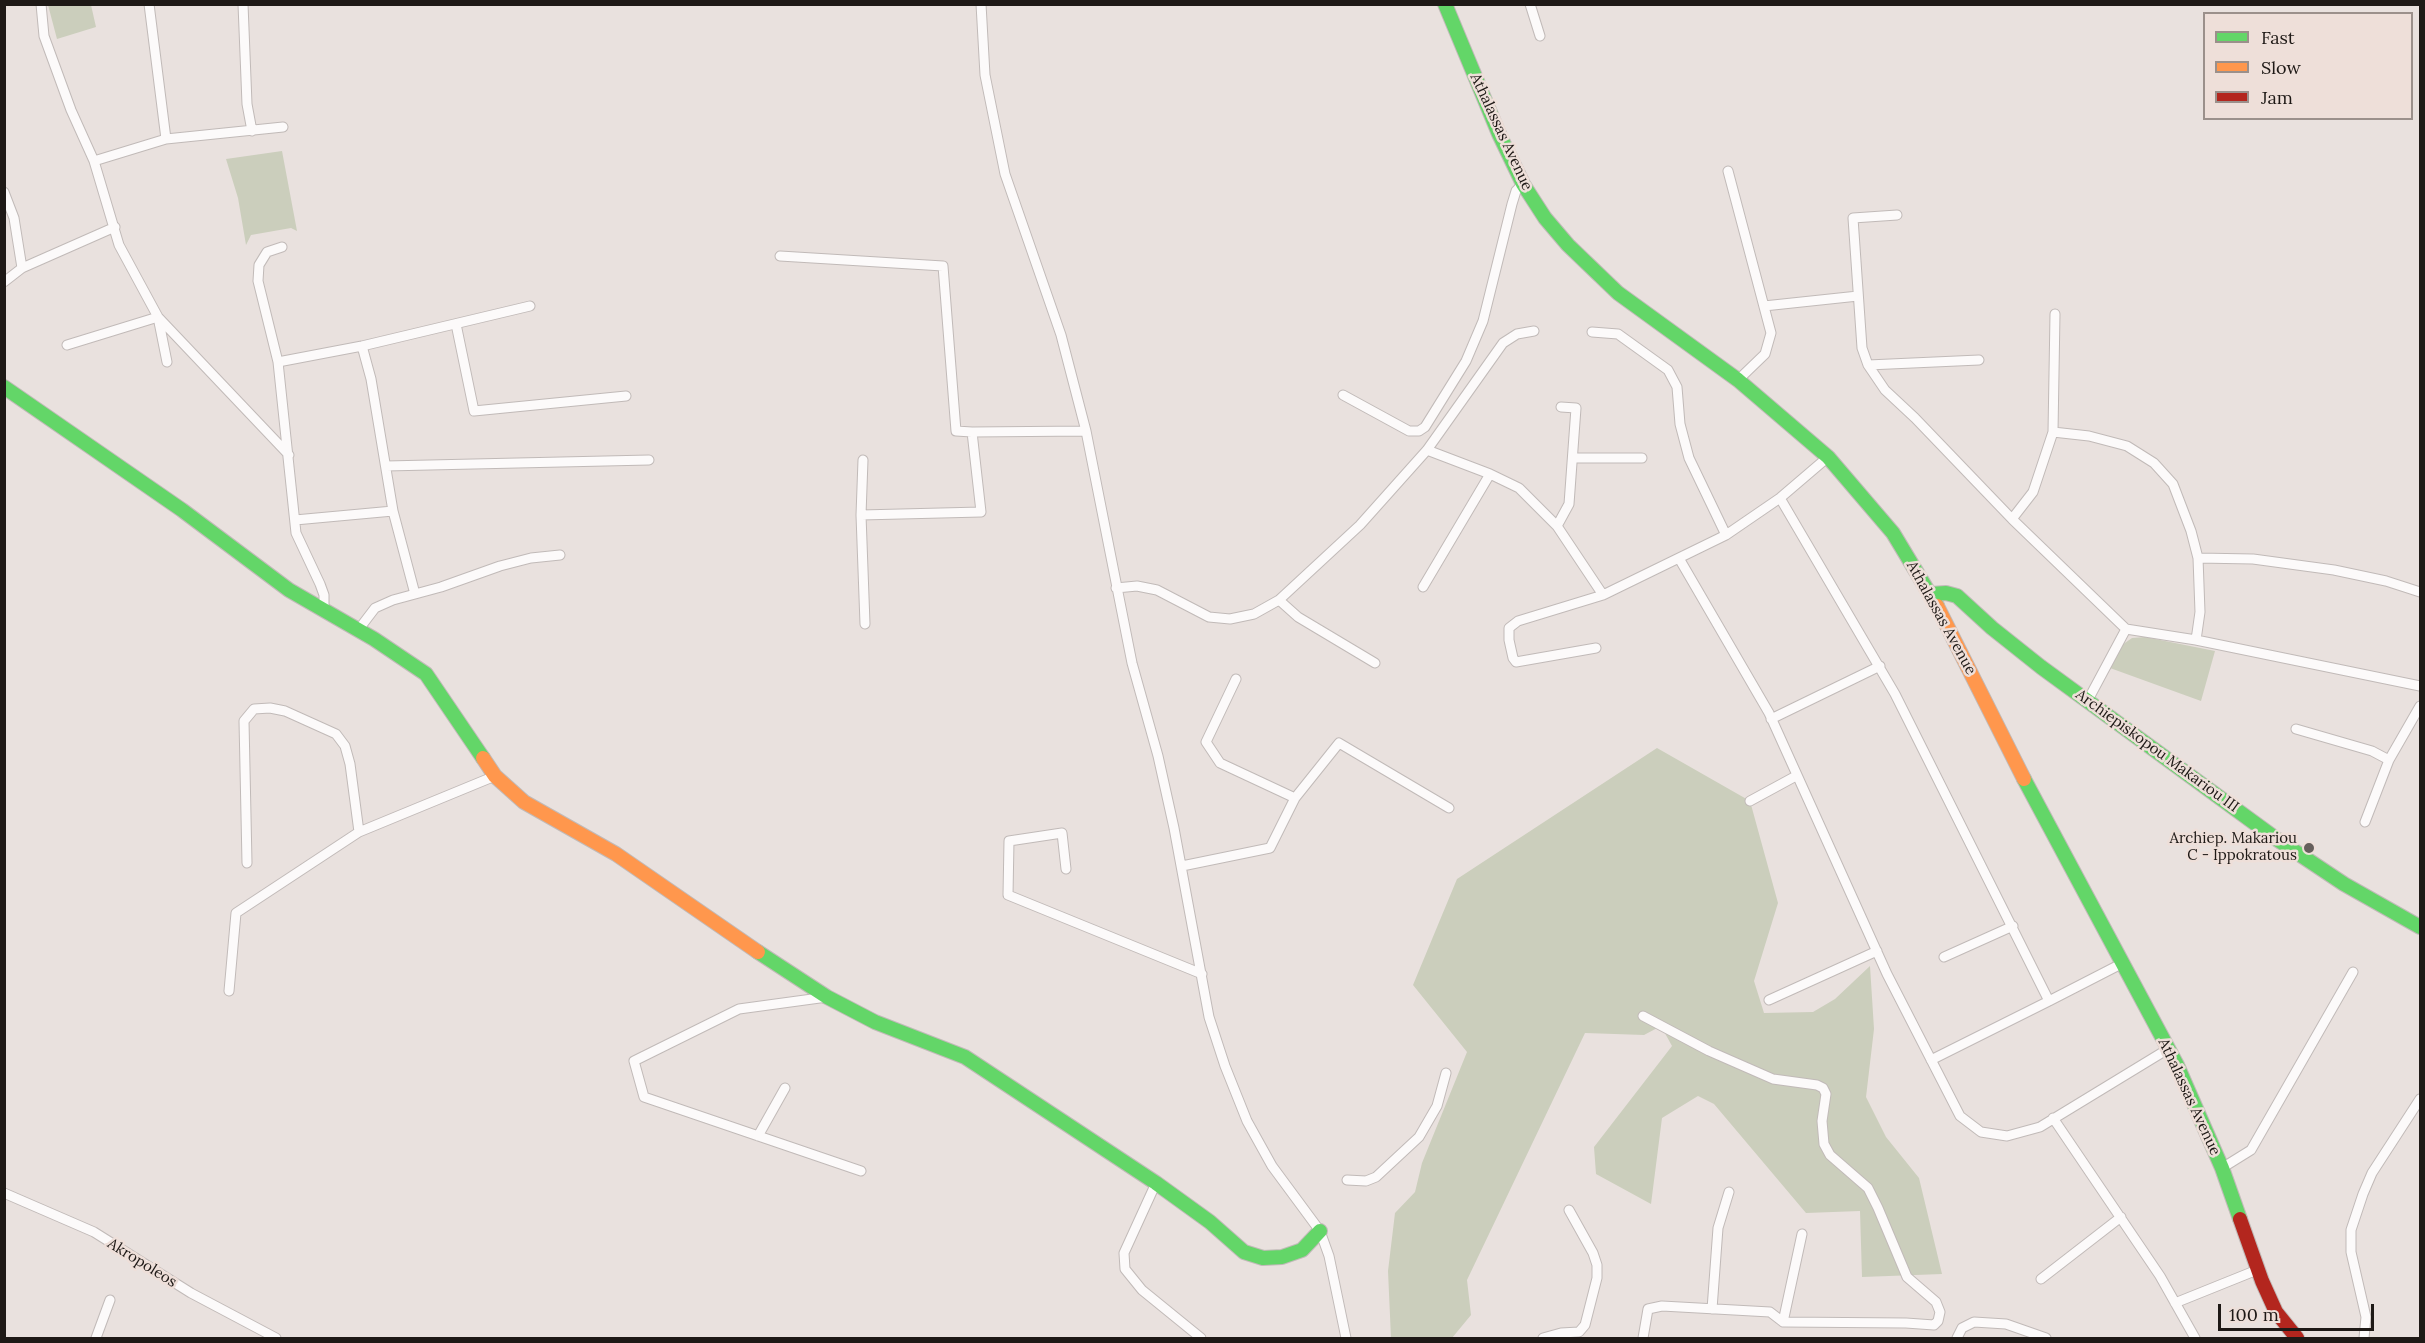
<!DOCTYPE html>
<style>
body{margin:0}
#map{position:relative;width:2425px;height:1343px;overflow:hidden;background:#e9e1de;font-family:Lora,serif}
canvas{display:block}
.frame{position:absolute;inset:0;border:6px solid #1e1916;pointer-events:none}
.legend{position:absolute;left:2203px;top:12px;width:210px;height:108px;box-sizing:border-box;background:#eedfd9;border:2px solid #9b908b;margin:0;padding:8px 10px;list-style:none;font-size:18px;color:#1e1916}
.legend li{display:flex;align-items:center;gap:12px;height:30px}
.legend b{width:30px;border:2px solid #9b908b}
.scale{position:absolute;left:2218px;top:1304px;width:156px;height:27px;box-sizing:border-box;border:3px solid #1e1916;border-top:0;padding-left:8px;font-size:18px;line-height:21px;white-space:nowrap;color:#1e1916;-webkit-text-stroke:4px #eedfd9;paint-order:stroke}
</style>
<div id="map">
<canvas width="2425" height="1343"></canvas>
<div class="frame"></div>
<ul class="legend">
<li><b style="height:8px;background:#63d668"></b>Fast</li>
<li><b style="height:8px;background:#ff974d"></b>Slow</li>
<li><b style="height:8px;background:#b3261e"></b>Jam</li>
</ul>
<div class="scale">100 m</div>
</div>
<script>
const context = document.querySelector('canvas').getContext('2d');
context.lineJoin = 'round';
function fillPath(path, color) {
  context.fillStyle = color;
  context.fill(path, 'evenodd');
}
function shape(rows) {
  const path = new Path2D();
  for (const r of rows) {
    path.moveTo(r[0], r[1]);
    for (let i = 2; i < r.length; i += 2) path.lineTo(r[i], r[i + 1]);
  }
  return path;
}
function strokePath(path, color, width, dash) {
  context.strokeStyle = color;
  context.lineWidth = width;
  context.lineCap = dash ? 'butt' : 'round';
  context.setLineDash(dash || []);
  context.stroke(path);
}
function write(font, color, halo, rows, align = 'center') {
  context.font = font + ' Lora,serif';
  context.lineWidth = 5;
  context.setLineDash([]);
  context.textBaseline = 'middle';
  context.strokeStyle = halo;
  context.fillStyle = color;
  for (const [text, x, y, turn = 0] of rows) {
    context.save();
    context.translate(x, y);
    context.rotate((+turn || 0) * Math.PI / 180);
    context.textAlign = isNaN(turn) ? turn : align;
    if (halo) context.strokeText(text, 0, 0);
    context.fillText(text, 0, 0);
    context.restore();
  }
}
const green = shape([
 [48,5,91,5,96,27,57,39],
 [282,151,297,231,291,228,251,235,246,245,238,198,226,159],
 [2145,637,2215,651,2201,701,2110,668,2122,645,2132,638],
 [1657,748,1750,801,1778,903,1754,981,1764,1013,1813,1012,1835,999,1870,966,1874,1029,1866,1097,1886,1137,1919,1178,1942,1274,1862,1277,1860,1211,1806,1213,1714,1104,1698,1096,1662,1118,1651,1204,1596,1174,1594,1147,1672,1046,1661,1026,1644,1035,1585,1033,1467,1280,1471,1315,1452,1338,1391,1338,1388,1271,1395,1213,1415,1192,1422,1163,1467,1052,1413,985,1457,879]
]);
const street = shape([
 [41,4,44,36,71,110,94,161,119,245,158,317,167,362],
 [149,4,166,139],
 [243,4,247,104,252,131],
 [981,4,985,75,1005,174,1061,335,1086,431,1132,663,1158,756,1174,828,1209,1017,1225,1066,1247,1121,1272,1166,1320,1231,1329,1256,1346,1338],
 [1530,4,1540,36],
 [94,161,166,139,283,127],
 [1728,171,1771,333,1765,354,1738,380],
 [4,192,14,218,22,268],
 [1897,215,1853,218,1862,348,1868,365,1885,390,1915,418,2012,519,2126,629,2196,640,2420,686],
 [282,247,267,252,259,265,258,281,278,362,296,533,320,584,324,595,324,610],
 [780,256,943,266,956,431,972,432,981,512,861,515],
 [4,282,22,268,115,227],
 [1764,306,1858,296],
 [456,324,474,411,626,396],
 [1592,332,1618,334,1668,370,1677,387,1680,424,1689,458,1726,535],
 [67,345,158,317,289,455],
 [362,346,371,379,393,511,415,594],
 [278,362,362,346,530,306],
 [1868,365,1979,360],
 [1343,395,1409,431,1419,431,1425,427,1466,361,1483,321,1512,204,1516,191,1523,184],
 [972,432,1086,431],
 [2053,432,2089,436,2127,446,2154,463,2173,484,2191,531,2198,558,2200,612,2196,640],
 [1427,450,1490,474,1519,488,1557,526,1603,595],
 [1573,458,1642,458],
 [863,460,861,515,865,624],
 [386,466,649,460],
 [1780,498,1895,694,2049,1001,2121,964],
 [2012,519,2033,492,2053,432,2055,314],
 [295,520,393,511],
 [1557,526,1569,504,1576,408,1561,407],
 [2198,558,2253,559,2334,570,2386,581,2420,592],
 [1680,560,1769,713,1887,974,1960,1116,1981,1132,2007,1136,2040,1127,2168,1049],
 [1423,587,1490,474],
 [1116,588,1137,586,1157,590,1209,617,1230,619,1254,614,1279,600],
 [359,629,375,608,393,600,441,587,500,566,531,558,560,555],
 [1596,648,1516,662,1513,658,1509,640,1509,628,1518,621,1603,595,1726,535,1780,498,1828,457],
 [1375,663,1298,617,1279,600,1360,525,1427,450,1503,343,1517,334,1534,331],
 [1236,679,1206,742,1220,763,1295,798],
 [2088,700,2126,629],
 [1771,719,1880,666],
 [2296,729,2372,751,2389,760],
 [1750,801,1796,776],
 [2365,822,2389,760,2420,706],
 [247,863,244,721,254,709,270,708,285,711,336,734,345,746,350,764,359,832],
 [1182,866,1270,848,1295,798,1339,743,1449,808],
 [1066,869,1062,833,1009,841,1008,895,1202,974],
 [1944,957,2013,926],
 [229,991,236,913,359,832,495,776],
 [827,997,739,1009,634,1061,644,1097,861,1171],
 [1769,1000,1877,951],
 [1643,1016,1709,1051,1773,1079,1817,1085,1823,1088,1826,1094,1822,1121,1824,1144,1830,1155,1868,1188,1878,1208,1907,1277,1936,1302,1940,1312,1938,1321,1934,1325,1906,1323,1783,1322,1770,1312,1662,1306,1648,1309,1643,1338],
 [1931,1060,2049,1001],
 [2053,1118,2160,1276,2195,1338],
 [758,1136,785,1088],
 [2222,1168,2251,1150,2353,972],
 [1347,1180,1366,1181,1376,1177,1419,1137,1437,1106,1446,1073],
 [1156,1183,1124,1253,1125,1269,1142,1290,1201,1338],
 [4,1193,94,1232,191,1293,276,1338],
 [2041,1279,2121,1217],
 [2175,1303,2257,1270],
 [1712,1309,1718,1228,1729,1192],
 [1783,1322,1802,1234],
 [96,1338,110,1300],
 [1543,1338,1561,1333,1579,1332,1585,1325,1597,1278,1597,1265,1593,1253,1569,1210],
 [1957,1338,1962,1328,1974,1322,2006,1324,2046,1338],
 [2364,1338,2366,1317,2351,1252,2351,1230,2363,1194,2372,1173,2420,1099]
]);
const fast = shape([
 [1445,4,1499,134,1523,184,1545,218,1568,245,1618,293,1738,380,1828,457,1893,533,1937,606],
 [4,387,182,510,289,590,374,639,426,674,483,758],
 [1931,594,1946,593,1957,596,1992,628,2041,667,2275,838,2344,884,2420,927],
 [2024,779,2177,1065,2222,1168,2240,1219],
 [758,952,827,997,875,1022,965,1057,1156,1183,1210,1222,1244,1252,1263,1258,1282,1257,1302,1250,1320,1231]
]);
const slow = shape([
 [1937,606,2024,779],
 [483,758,495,776,524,802,616,854,758,952]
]);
const jam = shape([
 [2240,1219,2262,1281,2276,1312,2297,1338]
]);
const markers = [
 [2309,848,6,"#655f5c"]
];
const streetNames = [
 ["Athalassas Avenue",1501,132,65],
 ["Athalassas Avenue",1941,618,61],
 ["Archiepiskopou Makariou III",2157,751,36],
 ["Athalassas Avenue",2189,1097,65],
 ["Akropoleos",142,1263,32]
];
const poiNames = [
 ["Archiep. Makariou",2297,839],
 ["C - Ippokratous",2297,856]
];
fillPath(green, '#cbcebc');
strokePath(street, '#c1bab8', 11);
strokePath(fast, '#c1bab8', 16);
strokePath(slow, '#c1bab8', 16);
strokePath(jam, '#c1bab8', 16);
strokePath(street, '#fcfafa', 9);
strokePath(fast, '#63d668', 14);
strokePath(slow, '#ff974d', 14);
strokePath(jam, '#b3261e', 14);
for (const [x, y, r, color] of markers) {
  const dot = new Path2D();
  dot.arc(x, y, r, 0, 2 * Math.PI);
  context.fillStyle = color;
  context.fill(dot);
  strokePath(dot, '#eedfd9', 2);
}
write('15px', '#1e1916', '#eedfd9', streetNames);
write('15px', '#1e1916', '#eedfd9', poiNames, 'right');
</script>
